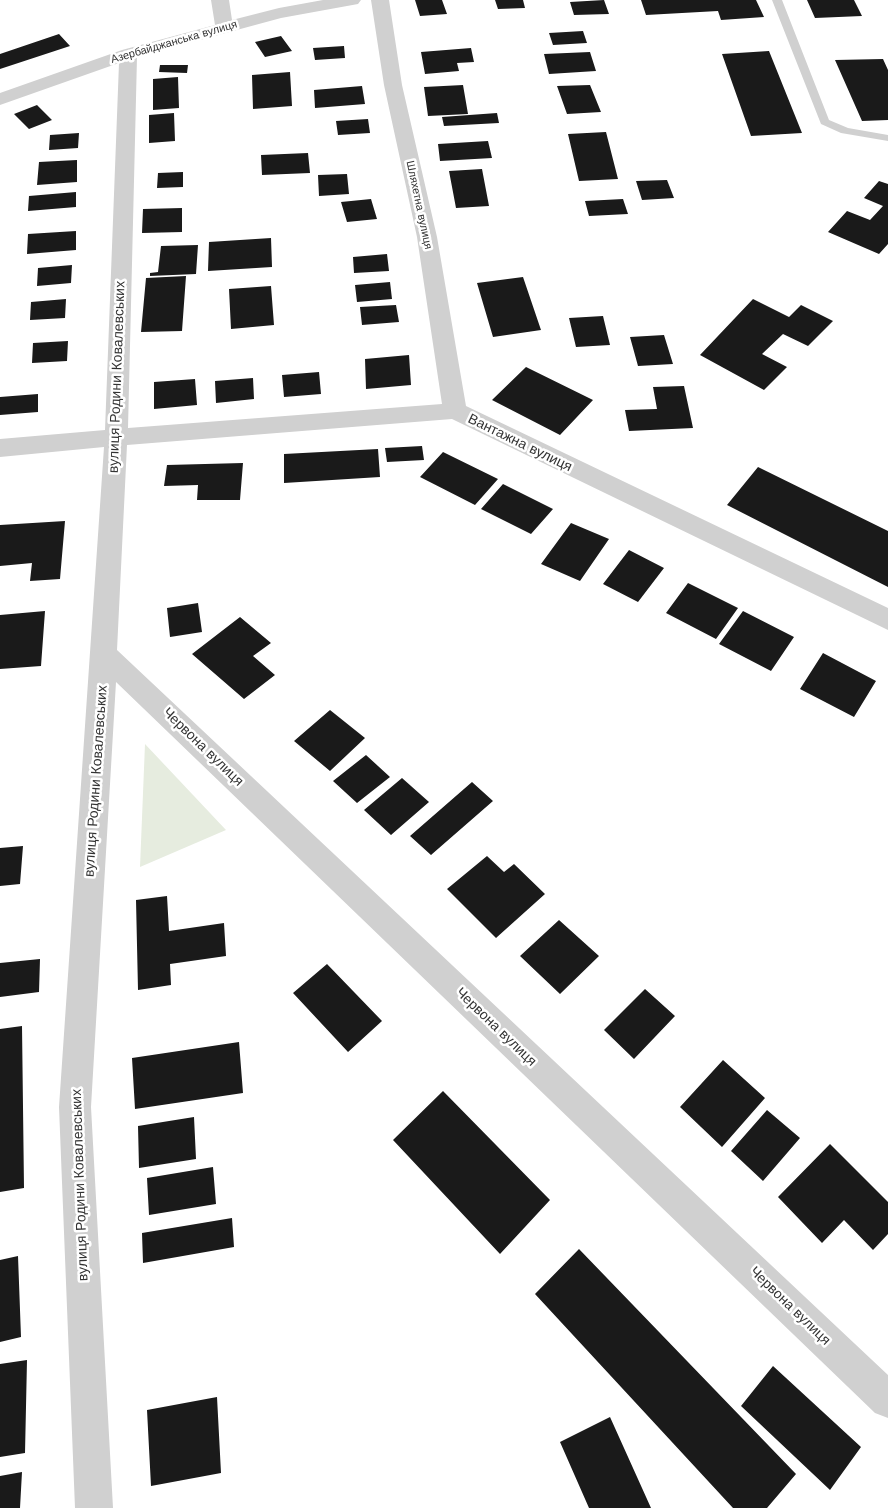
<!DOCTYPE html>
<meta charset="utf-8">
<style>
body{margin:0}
canvas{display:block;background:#fff}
</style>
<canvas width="888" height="1508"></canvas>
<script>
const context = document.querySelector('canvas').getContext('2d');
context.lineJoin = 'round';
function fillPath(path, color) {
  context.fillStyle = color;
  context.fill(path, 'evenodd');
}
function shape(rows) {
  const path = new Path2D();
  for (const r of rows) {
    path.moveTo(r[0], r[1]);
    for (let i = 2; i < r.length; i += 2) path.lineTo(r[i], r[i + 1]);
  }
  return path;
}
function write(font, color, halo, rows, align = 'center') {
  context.font = font + ' "Work Sans",sans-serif';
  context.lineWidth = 5;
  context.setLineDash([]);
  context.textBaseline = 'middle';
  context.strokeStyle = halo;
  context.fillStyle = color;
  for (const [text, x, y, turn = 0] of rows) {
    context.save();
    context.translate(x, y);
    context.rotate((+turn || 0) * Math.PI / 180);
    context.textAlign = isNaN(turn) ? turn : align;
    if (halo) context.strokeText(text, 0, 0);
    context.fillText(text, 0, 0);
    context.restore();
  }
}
const green = shape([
 [145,744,226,830,140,867]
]);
const building = shape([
 [415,0,442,0,447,14,420,16],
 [495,0,523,0,525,8,498,9],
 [604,0,609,14,574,15,570,2],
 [641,0,756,0,764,17,721,20,718,11,646,15],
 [807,0,854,0,862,16,815,18],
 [583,31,587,43,553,45,549,33],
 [59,34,70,46,0,69,0,54],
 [281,36,292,51,265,57,255,42],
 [344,46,345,58,315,60,313,48],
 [471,48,474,62,457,63,459,71,425,74,421,52],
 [769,51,802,133,751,136,722,54],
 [590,52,596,71,549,74,544,54],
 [883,59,888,70,888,120,862,121,835,60],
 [160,65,188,65,187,73,159,72],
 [290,72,292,106,253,109,252,75],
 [178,77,179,108,153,110,153,79],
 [463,85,468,114,428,116,424,87],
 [590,85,601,112,567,114,557,86],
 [362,86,365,104,315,108,314,90],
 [37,105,52,120,29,129,14,114],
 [174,113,175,141,149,143,149,115],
 [497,113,499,123,444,126,442,117],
 [368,119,370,133,338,135,336,121],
 [606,132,618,179,579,181,568,134],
 [79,133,78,148,49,150,50,135],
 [488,141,492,158,440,161,438,144],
 [308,153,310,173,262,175,261,155],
 [77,160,77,182,37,185,39,162],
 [482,169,489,206,456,208,449,171],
 [183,172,183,187,157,188,158,173],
 [347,174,349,194,319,196,318,175],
 [667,180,674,198,642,200,636,181],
 [879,181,888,184,888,244,879,254,828,232,847,211,870,220,883,206,864,198],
 [76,192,76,207,28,211,29,196],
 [371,199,377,219,347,222,341,202],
 [623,199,628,214,589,216,585,201],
 [182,208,182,232,142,233,143,209],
 [76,231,76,250,27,254,28,234],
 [271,238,272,267,208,271,209,242],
 [198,245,196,274,150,276,150,273,158,272,161,246],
 [387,254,389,271,354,273,353,257],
 [72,265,71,283,37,286,38,268],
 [186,276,182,331,141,332,146,278],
 [523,277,541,330,493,337,477,283],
 [390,282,392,299,357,302,355,285],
 [271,286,274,325,231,329,229,289],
 [66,299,65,318,30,320,31,302],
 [753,299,789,317,801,305,833,321,808,346,783,334,762,354,787,367,764,390,700,355],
 [396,305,399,322,362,325,360,307],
 [603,316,610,345,576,347,569,318],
 [664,335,673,364,638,366,630,337],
 [68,341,67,361,32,363,33,343],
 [409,355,411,385,366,389,365,359],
 [526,367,593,400,560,435,492,400],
 [319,372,321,394,284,397,282,375],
 [253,378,254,399,216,403,215,381],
 [195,379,197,405,154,409,154,382],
 [684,386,693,428,629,431,625,410,657,409,653,387],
 [38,394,38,412,0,415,0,397],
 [422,446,424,460,387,462,385,448],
 [378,449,380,477,284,483,284,454],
 [443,452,498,479,475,505,420,477],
 [243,463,240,500,197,500,198,485,164,486,167,465],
 [758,467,888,531,888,587,727,505],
 [503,484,553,509,531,534,481,509],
 [65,521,60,579,30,581,32,563,0,566,0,525],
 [571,523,609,539,580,581,541,564],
 [629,550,664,568,638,602,603,584],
 [688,583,738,608,716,639,666,613],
 [198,603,202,632,170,637,167,608],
 [45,611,41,666,0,669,0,615],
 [743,611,794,637,771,671,719,644],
 [240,617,271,643,253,656,275,675,244,699,192,654],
 [823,653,876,681,854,717,800,689],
 [330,710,365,738,330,771,294,741],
 [366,755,390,777,357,803,333,781],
 [402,778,429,802,391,835,364,810],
 [472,782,493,801,431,855,410,836],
 [23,846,20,884,0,886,0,848],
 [487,856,504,872,514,864,545,894,496,938,447,889],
 [167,896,169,931,224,923,226,956,170,964,171,985,138,990,136,900],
 [559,920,599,956,560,994,520,956],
 [40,959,39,992,0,997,0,963],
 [327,964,382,1021,348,1052,293,993],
 [645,989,675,1016,634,1059,604,1030],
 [22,1026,24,1188,0,1192,0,1029],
 [239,1042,243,1093,135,1109,132,1058],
 [723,1060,765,1098,722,1147,680,1107],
 [443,1091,550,1200,500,1254,393,1140],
 [767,1110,800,1138,763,1181,731,1151],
 [194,1117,196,1159,139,1168,138,1126],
 [830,1144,888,1202,888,1234,873,1250,844,1220,822,1243,778,1197],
 [213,1167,216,1204,149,1215,147,1178],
 [232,1218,234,1247,143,1263,142,1233],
 [579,1249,796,1474,767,1508,733,1508,535,1294],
 [18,1256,21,1337,0,1342,0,1260],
 [27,1360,25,1453,0,1457,0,1364],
 [773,1366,861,1447,830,1490,741,1406],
 [217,1397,221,1473,151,1486,147,1410],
 [610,1417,651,1508,589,1508,560,1442],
 [22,1472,20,1508,0,1508,0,1476]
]);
const lane = shape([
 [772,0,782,0,829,120,848,128,888,135,888,141,841,133,821,124,772,0]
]);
const street = shape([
 [211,0,229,0,232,20,279,8,323,0,361,0,358,4,281,18,137,57,128,428,442,404,417,237,384,85,371,0,389,0,402,85,437,237,466,406,888,608,888,630,452,419,127,445,117,650,888,1375,888,1418,875,1413,116,682,91,1107,113,1508,75,1508,59,1107,104,447,0,457,0,439,105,430,119,63,0,105,0,93,122,50,215,25,211,0]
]);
const farStreetnames = [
 ["Азербайджанська вулиця",174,42,-16],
 ["Шляхетна вулиця",419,205,78]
];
const streetNames = [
 ["вулиця Родини Ковалевських",117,377,-88],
 ["Вантажна вулиця",520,443,26],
 ["Червона вулиця",203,747,44],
 ["вулиця Родини Ковалевських",96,781,-86],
 ["Червона вулиця",496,1027,44],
 ["вулиця Родини Ковалевських",80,1185,-92],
 ["Червона вулиця",790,1306,44]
];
fillPath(green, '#e6ecdf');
fillPath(building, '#1a1a1a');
fillPath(lane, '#d0d0d0');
fillPath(street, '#d0d0d0');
write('11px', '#333', '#fff', farStreetnames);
write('14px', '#333', '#fff', streetNames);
</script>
